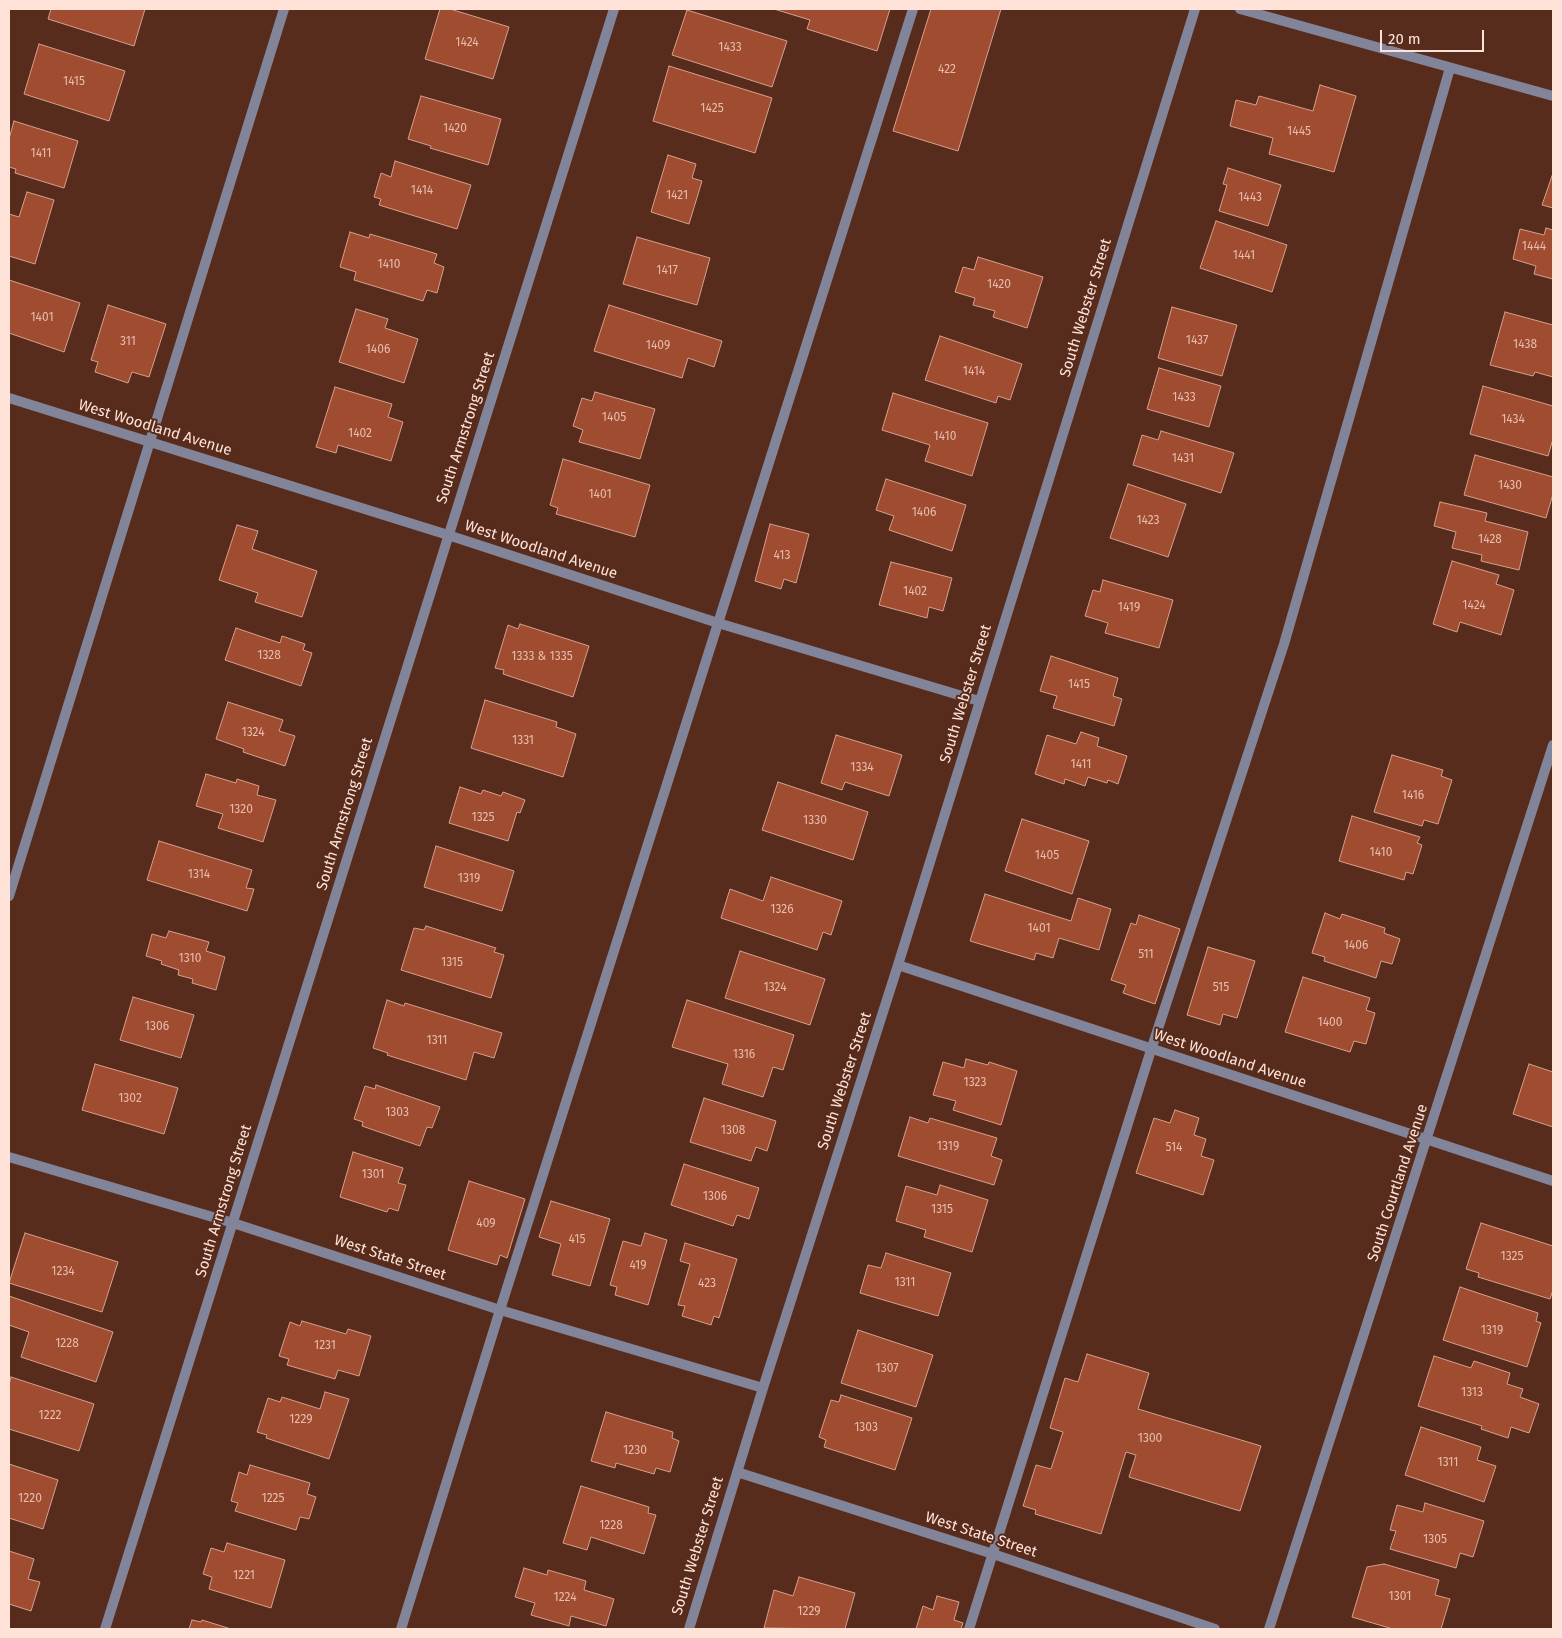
<!DOCTYPE html>
<style>
body{margin:0}
#map{position:relative;width:1562px;height:1638px;overflow:hidden;background:#582c1d;font-family:"Fira Sans",sans-serif}
canvas{display:block}
.frame{position:absolute;inset:0;border:10px solid #ffe2d8;pointer-events:none}
.scale{position:absolute;left:1380px;top:30px;width:104px;height:22px;box-sizing:border-box;border:2px solid #ffe2d8;border-top:0;padding-left:6px;font-size:15px;line-height:18px;white-space:nowrap;color:#ffe2d8;-webkit-text-stroke:4px #582c1d;paint-order:stroke}
</style>
<div id="map">
<canvas width="1562" height="1638"></canvas>
<div class="frame"></div>
<div class="scale">20 m</div>
</div>
<script>
const context = document.querySelector('canvas').getContext('2d');
context.lineJoin = 'round';
function fillPath(path, color) {
  context.fillStyle = color;
  context.fill(path, 'evenodd');
}
function shape(rows) {
  const path = new Path2D();
  for (const r of rows) {
    path.moveTo(r[0], r[1]);
    for (let i = 2; i < r.length; i += 2) path.lineTo(r[i], r[i + 1]);
  }
  return path;
}
function strokePath(path, color, width, dash) {
  context.strokeStyle = color;
  context.lineWidth = width;
  context.lineCap = dash ? 'butt' : 'round';
  context.setLineDash(dash || []);
  context.stroke(path);
}
function write(font, color, halo, rows, align = 'center') {
  context.font = font + ' "Fira Sans",sans-serif';
  context.lineWidth = 4;
  context.setLineDash([]);
  context.textBaseline = 'middle';
  context.strokeStyle = halo;
  context.fillStyle = color;
  for (const [text, x, y, turn = 0] of rows) {
    context.save();
    context.translate(x, y);
    context.rotate((+turn || 0) * Math.PI / 180);
    context.textAlign = isNaN(turn) ? turn : align;
    if (halo) context.strokeText(text, 0, 0);
    context.fillText(text, 0, 0);
    context.restore();
  }
}
const building = shape([
 [51,9,145,9,134,46,48,19,51,9],
 [440,9,450,9,509,27,493,79,425,59,440,9],
 [774,9,890,9,877,51,807,29,810,20,774,9],
 [931,9,1001,9,958,151,893,131,931,9],
 [687,10,787,41,772,87,672,55,687,10],
 [39,44,125,71,109,121,24,94,39,44],
 [669,66,772,98,755,153,653,121,669,66],
 [1320,85,1356,96,1334,172,1269,154,1273,138,1230,126,1236,100,1256,105,1259,96,1313,111,1320,85],
 [421,96,501,119,488,165,430,148,431,146,408,139,421,96],
 [14,121,78,141,64,188,15,173,16,169,9,167,9,139,14,121],
 [668,155,696,164,692,178,702,181,689,224,651,212,668,155],
 [395,161,471,185,457,229,379,205,381,199,374,197,381,173,391,177,395,161],
 [1228,168,1281,185,1268,226,1219,211,1227,185,1223,184,1228,168],
 [1552,176,1553,177,1553,208,1542,205,1552,176],
 [27,192,54,200,35,264,9,256,9,214,19,217,27,192],
 [1216,221,1287,245,1272,292,1200,268,1216,221],
 [1546,228,1553,230,1553,279,1534,274,1536,266,1513,259,1520,229,1544,235,1546,228],
 [350,232,369,238,370,234,437,254,434,263,444,267,437,293,427,290,423,301,354,280,356,272,340,267,350,232],
 [637,237,710,258,697,305,623,284,637,237],
 [978,257,1043,277,1027,328,993,317,995,311,973,305,975,298,955,292,963,267,974,270,978,257],
 [9,280,80,303,64,352,9,333,9,280],
 [108,305,166,324,149,377,132,372,128,383,95,372,98,362,91,360,108,305],
 [609,305,722,341,714,367,688,358,682,378,594,351,609,305],
 [1172,307,1237,325,1222,376,1158,358,1172,307],
 [356,309,388,319,385,328,418,339,404,383,339,362,356,309],
 [1505,312,1553,325,1553,377,1535,372,1533,376,1490,365,1505,312],
 [940,336,1022,364,1010,400,998,396,996,403,925,380,940,336],
 [1159,368,1221,386,1209,427,1147,409,1159,368],
 [1483,386,1553,406,1553,439,1548,456,1470,434,1483,386],
 [335,387,392,404,388,417,403,422,391,461,338,445,336,453,316,447,335,387],
 [595,392,655,409,640,459,579,442,583,430,573,426,582,398,592,401,595,392],
 [893,393,988,423,972,476,925,461,930,445,882,430,893,393],
 [1161,431,1234,453,1221,493,1133,465,1142,435,1158,440,1161,431],
 [1475,455,1553,477,1553,494,1546,518,1464,495,1475,455],
 [563,459,650,485,635,537,556,514,558,508,550,505,563,459],
 [886,479,966,505,952,551,889,530,894,516,876,510,886,479],
 [1128,484,1186,504,1168,557,1110,538,1128,484],
 [1440,502,1487,513,1485,521,1528,532,1519,570,1481,561,1482,555,1452,548,1456,532,1434,526,1440,502],
 [770,524,809,534,796,583,784,579,781,589,755,581,770,524],
 [237,525,258,531,252,549,317,571,302,617,255,602,258,593,219,580,237,525],
 [1452,561,1499,575,1496,584,1514,590,1501,635,1460,622,1457,632,1433,624,1452,561],
 [891,562,952,578,943,611,929,607,927,618,879,605,891,562],
 [1103,580,1173,600,1159,648,1105,633,1108,623,1085,616,1093,590,1100,592,1103,580],
 [520,624,589,646,573,697,503,674,504,670,495,668,508,625,518,629,520,624],
 [236,628,280,643,282,636,305,644,303,650,312,653,301,686,225,660,236,628],
 [1051,656,1118,678,1113,696,1122,699,1114,726,1053,708,1057,696,1040,691,1051,656],
 [485,700,557,722,556,727,576,734,563,777,471,748,485,700],
 [228,702,283,720,279,731,295,736,285,766,243,752,244,749,216,739,228,702],
 [1081,732,1099,738,1097,746,1127,756,1118,784,1108,780,1107,783,1088,777,1085,786,1065,779,1064,784,1035,774,1047,735,1076,744,1081,732],
 [836,735,902,755,889,796,845,782,842,790,821,783,836,735],
 [1392,755,1443,770,1441,776,1452,780,1438,824,1424,820,1422,826,1374,812,1392,755],
 [206,774,236,783,237,779,259,786,257,795,276,800,263,842,218,828,223,814,196,806,206,774],
 [778,782,868,812,853,860,762,830,778,782],
 [460,787,481,794,483,790,501,796,503,792,525,800,520,813,517,812,508,841,449,823,460,787],
 [1352,816,1420,837,1417,843,1422,845,1413,874,1406,872,1404,880,1339,861,1352,816],
 [1022,819,1089,841,1072,894,1005,871,1022,819],
 [159,841,252,870,246,888,254,889,247,911,147,880,159,841],
 [436,846,514,871,502,911,424,887,436,846],
 [771,877,842,901,831,935,823,932,817,950,721,918,730,889,763,901,771,877],
 [985,894,1071,921,1078,898,1111,909,1099,950,1059,938,1053,958,1036,953,1034,960,970,941,985,894],
 [1325,913,1340,919,1342,914,1385,928,1384,933,1400,939,1392,964,1381,961,1376,978,1324,961,1325,957,1312,953,1325,913],
 [1139,915,1180,929,1155,1004,1123,993,1126,985,1111,980,1131,923,1136,925,1139,915],
 [426,926,496,948,494,952,504,955,491,998,401,970,414,928,424,930,426,926],
 [169,931,209,942,206,951,225,957,216,990,192,983,193,979,178,975,179,970,161,964,162,961,146,956,152,934,166,938,169,931],
 [1208,947,1255,961,1237,1018,1223,1014,1220,1025,1187,1015,1208,947],
 [740,951,825,979,810,1025,725,998,740,951],
 [1303,977,1370,998,1366,1010,1375,1013,1366,1044,1354,1041,1350,1052,1285,1032,1303,977],
 [133,997,194,1015,181,1058,120,1040,133,997],
 [387,1000,404,1006,405,1003,502,1033,494,1058,474,1052,466,1080,387,1055,388,1053,373,1048,387,1000],
 [687,1000,794,1035,783,1070,773,1067,763,1097,722,1084,728,1064,672,1047,687,1000],
 [966,1059,988,1065,989,1062,1017,1071,1001,1125,953,1110,956,1101,933,1095,943,1062,964,1068,966,1059],
 [95,1064,178,1088,164,1134,82,1110,95,1064],
 [1529,1064,1553,1072,1553,1127,1513,1114,1529,1064],
 [376,1085,440,1107,432,1128,427,1127,420,1146,362,1126,363,1122,354,1119,365,1086,375,1089,376,1085],
 [704,1098,776,1121,767,1151,756,1147,751,1161,690,1142,704,1098],
 [1175,1110,1199,1118,1194,1135,1206,1139,1201,1156,1214,1160,1203,1195,1136,1173,1154,1118,1170,1123,1175,1110],
 [910,1117,928,1123,930,1118,997,1138,991,1156,1002,1160,994,1185,898,1156,910,1117],
 [353,1152,403,1168,398,1183,406,1185,398,1211,389,1208,387,1212,340,1197,353,1152],
 [684,1164,759,1188,749,1219,737,1215,733,1226,671,1205,684,1164],
 [469,1181,525,1199,507,1258,500,1255,497,1265,448,1250,469,1181],
 [940,1185,988,1200,972,1252,924,1237,926,1230,896,1221,906,1186,937,1195,940,1185],
 [551,1201,610,1219,590,1286,552,1275,561,1244,539,1237,551,1201],
 [1481,1223,1553,1246,1553,1290,1550,1299,1478,1277,1479,1273,1466,1269,1481,1223],
 [25,1233,118,1262,102,1312,9,1283,25,1233],
 [645,1233,667,1240,648,1305,615,1295,617,1287,610,1285,623,1241,641,1246,645,1233],
 [685,1243,737,1259,719,1318,714,1316,711,1325,682,1316,685,1306,678,1305,690,1264,680,1261,685,1243],
 [886,1253,951,1273,938,1316,860,1293,868,1265,881,1268,886,1253],
 [1460,1287,1538,1313,1536,1321,1541,1323,1527,1367,1443,1340,1460,1287],
 [9,1296,113,1332,96,1382,21,1357,29,1332,9,1325,9,1296],
 [302,1321,346,1334,348,1329,371,1336,359,1376,338,1370,335,1379,287,1365,289,1359,279,1356,290,1322,300,1326,302,1321],
 [858,1330,933,1355,916,1407,841,1383,858,1330],
 [1087,1354,1149,1373,1138,1409,1261,1446,1240,1511,1129,1477,1136,1455,1126,1452,1101,1534,1035,1514,1036,1510,1023,1506,1036,1465,1051,1469,1063,1432,1050,1428,1065,1378,1078,1382,1087,1354],
 [1434,1356,1471,1368,1474,1361,1510,1373,1507,1384,1523,1389,1520,1397,1539,1404,1529,1433,1511,1427,1508,1438,1481,1429,1482,1426,1418,1406,1434,1356],
 [11,1377,94,1404,79,1451,9,1429,9,1385,11,1377],
 [325,1392,349,1399,329,1459,266,1438,267,1435,257,1432,268,1398,280,1402,282,1397,320,1409,325,1392],
 [841,1395,912,1418,895,1470,824,1447,826,1440,819,1437,831,1400,839,1402,841,1395],
 [606,1412,673,1432,672,1438,679,1441,670,1472,656,1468,654,1474,616,1463,615,1468,591,1461,606,1412],
 [1421,1427,1481,1447,1477,1460,1496,1466,1484,1502,1405,1475,1421,1427],
 [9,1464,58,1480,43,1529,9,1518,9,1464],
 [250,1465,310,1483,307,1494,316,1497,309,1519,300,1517,296,1530,235,1511,238,1503,231,1501,239,1472,247,1475,250,1465],
 [581,1486,649,1507,648,1513,656,1515,644,1554,591,1537,587,1550,563,1543,581,1486],
 [1425,1503,1484,1521,1473,1557,1460,1553,1456,1568,1390,1549,1396,1531,1390,1530,1397,1505,1423,1512,1425,1503],
 [227,1543,285,1560,271,1608,209,1589,212,1577,203,1574,211,1548,224,1552,227,1543],
 [9,1551,34,1559,28,1579,40,1582,31,1611,9,1604,9,1551],
 [1384,1564,1439,1580,1435,1595,1450,1599,1441,1629,1393,1629,1352,1617,1367,1567,1384,1564],
 [524,1568,547,1575,548,1570,586,1581,584,1590,614,1599,606,1626,571,1616,569,1626,531,1615,535,1603,515,1597,524,1568],
 [799,1577,855,1593,845,1629,764,1628,774,1590,793,1596,799,1577],
 [937,1596,959,1602,954,1620,963,1623,961,1629,916,1629,923,1606,933,1610,937,1596],
 [192,1620,201,1622,202,1620,231,1629,189,1629,192,1620]
]);
const lane = shape([
 [9,896,284,9],
 [401,1629,500,1310,913,9],
 [969,1629,1151,1050,1284,644,1450,68]
]);
const street = shape([
 [1240,9,1553,96],
 [9,398,448,535,718,623,979,701],
 [898,965,1553,1181],
 [9,1157,233,1223,500,1310,763,1388],
 [737,1472,993,1554,1215,1629],
 [105,1629,614,9],
 [689,1629,763,1388,898,965,1195,9],
 [1269,1629,1553,745]
]);
const numberNames = [
 ["1424",467,43],
 ["1433",730,48],
 ["422",947,70],
 ["1415",74,82],
 ["1425",712,109],
 ["1420",455,129],
 ["1445",1299,132],
 ["1411",41,154],
 ["1414",422,191],
 ["1421",677,196],
 ["1443",1250,198],
 ["1444",1534,247],
 ["1441",1244,256],
 ["1410",389,265],
 ["1417",667,271],
 ["1420",999,285],
 ["1401",42,318],
 ["1437",1197,341],
 ["311",128,342],
 ["1438",1525,345],
 ["1409",658,346],
 ["1406",378,350],
 ["1414",974,372],
 ["1433",1184,398],
 ["1405",614,418],
 ["1434",1513,420],
 ["1402",360,434],
 ["1410",945,437],
 ["1431",1183,459],
 ["1430",1510,486],
 ["1401",600,495],
 ["1406",924,513],
 ["1423",1148,521],
 ["1428",1490,540],
 ["413",782,556],
 ["1402",915,592],
 ["1424",1474,606],
 ["1419",1129,608],
 ["1328",269,656],
 ["1333 & 1335",542,657],
 ["1415",1079,685],
 ["1324",253,733],
 ["1331",523,741],
 ["1411",1081,765],
 ["1334",862,768],
 ["1416",1413,796],
 ["1320",241,810],
 ["1325",483,818],
 ["1330",815,821],
 ["1410",1381,853],
 ["1405",1047,856],
 ["1314",199,875],
 ["1319",469,879],
 ["1326",782,910],
 ["1401",1039,929],
 ["1406",1356,946],
 ["511",1146,955],
 ["1310",190,959],
 ["1315",452,963],
 ["1324",775,988],
 ["515",1221,988],
 ["1400",1330,1023],
 ["1306",157,1027],
 ["1311",437,1041],
 ["1316",744,1055],
 ["1323",975,1083],
 ["1302",130,1099],
 ["1303",397,1113],
 ["1308",733,1131],
 ["1319",948,1147],
 ["514",1174,1148],
 ["1301",373,1175],
 ["1306",715,1197],
 ["1315",942,1210],
 ["409",486,1224],
 ["415",577,1240],
 ["1325",1512,1257],
 ["419",638,1266],
 ["1234",63,1272],
 ["1311",905,1283],
 ["423",707,1284],
 ["1319",1492,1331],
 ["1228",67,1344],
 ["1231",325,1346],
 ["1307",887,1369],
 ["1313",1472,1393],
 ["1222",50,1416],
 ["1229",301,1420],
 ["1303",866,1428],
 ["1300",1150,1439],
 ["1230",635,1451],
 ["1311",1448,1463],
 ["1220",30,1499],
 ["1225",273,1499],
 ["1228",611,1526],
 ["1305",1435,1540],
 ["1221",244,1576],
 ["1301",1400,1597],
 ["1224",565,1598],
 ["1229",809,1612]
];
const streetNames = [
 ["South Webster Street",1086,308,-73],
 ["West Woodland Avenue",155,428,17],
 ["South Armstrong Street",466,428,-72],
 ["West Woodland Avenue",541,550,18],
 ["South Webster Street",966,694,-73],
 ["South Armstrong Street",345,814,-73],
 ["West Woodland Avenue",1230,1059,18],
 ["South Webster Street",845,1081,-72],
 ["South Courtland Avenue",1398,1183,-72],
 ["South Armstrong Street",224,1201,-73],
 ["West State Street",390,1258,18],
 ["West State Street",981,1535,18],
 ["South Webster Street",698,1546,-73]
];
fillPath(building, '#a04c30');
strokePath(building, '#d6a08e', 1);
strokePath(lane, '#828599', 10);
strokePath(street, '#828599', 10);
write('12px', '#e7bcae', null, numberNames);
write('15px', '#ffe2d8', '#582c1d', streetNames);
</script>
